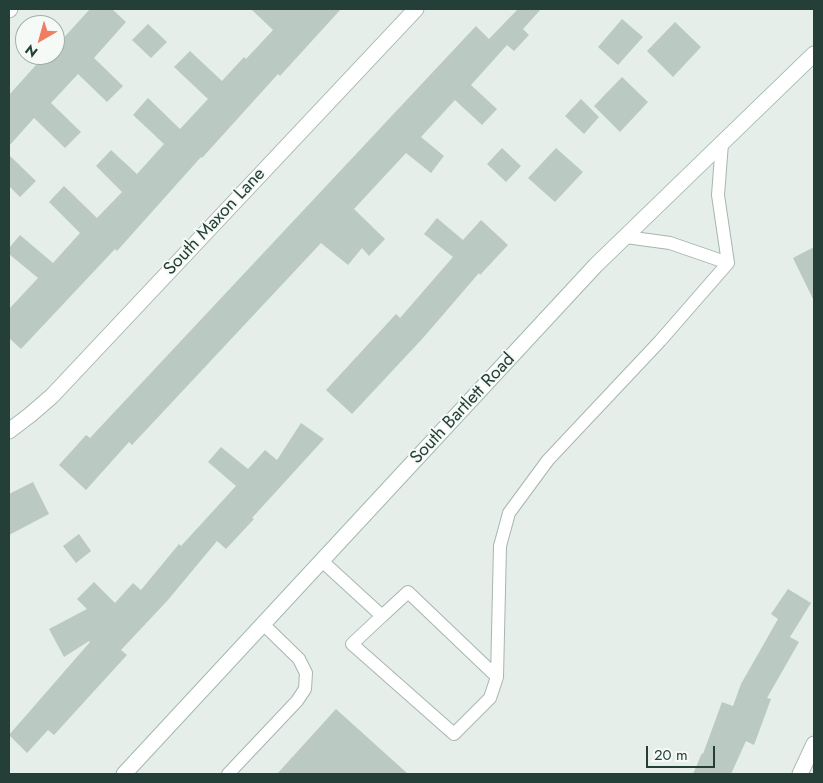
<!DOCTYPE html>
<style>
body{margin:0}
#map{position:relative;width:823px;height:783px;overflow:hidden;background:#e5eee9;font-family:Jost,sans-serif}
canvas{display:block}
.frame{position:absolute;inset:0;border:10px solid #243f37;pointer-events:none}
.north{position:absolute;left:15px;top:15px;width:50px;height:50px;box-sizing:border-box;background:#f5faf7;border:1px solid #a1afaa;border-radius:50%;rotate:218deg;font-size:14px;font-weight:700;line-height:20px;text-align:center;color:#243f37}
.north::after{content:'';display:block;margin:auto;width:18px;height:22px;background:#ef7d61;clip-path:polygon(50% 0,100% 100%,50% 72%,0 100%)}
.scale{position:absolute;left:646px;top:746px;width:69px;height:22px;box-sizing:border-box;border:2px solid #243f37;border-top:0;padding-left:6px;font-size:15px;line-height:18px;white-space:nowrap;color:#243f37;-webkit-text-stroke:4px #f5faf7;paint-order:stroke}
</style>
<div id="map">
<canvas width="823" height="783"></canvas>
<div class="frame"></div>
<div class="north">N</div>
<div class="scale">20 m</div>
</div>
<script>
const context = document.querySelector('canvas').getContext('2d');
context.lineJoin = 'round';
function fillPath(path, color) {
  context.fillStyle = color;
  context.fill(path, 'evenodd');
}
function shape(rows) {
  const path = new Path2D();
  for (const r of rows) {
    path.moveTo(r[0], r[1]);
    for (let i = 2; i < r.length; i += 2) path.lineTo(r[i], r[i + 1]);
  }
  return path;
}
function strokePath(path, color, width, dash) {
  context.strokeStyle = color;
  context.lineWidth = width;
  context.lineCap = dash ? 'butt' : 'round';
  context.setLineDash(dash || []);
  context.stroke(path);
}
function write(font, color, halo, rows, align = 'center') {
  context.font = font + ' Jost,sans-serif';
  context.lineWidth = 4;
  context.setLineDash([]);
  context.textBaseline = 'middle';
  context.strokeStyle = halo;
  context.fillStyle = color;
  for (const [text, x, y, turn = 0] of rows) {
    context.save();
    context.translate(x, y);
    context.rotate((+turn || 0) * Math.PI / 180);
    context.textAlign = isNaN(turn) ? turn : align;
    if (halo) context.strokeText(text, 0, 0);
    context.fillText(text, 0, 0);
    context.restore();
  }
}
const building = shape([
 [90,9,112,9,126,22,94,58,123,86,107,102,78,74,51,103,81,132,65,148,34,118,9,146,9,95,45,55,55,55,55,45,57,42,59,43],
 [251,9,341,9,280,76,278,74,202,158,201,157,117,251,115,249,21,349,9,338,9,309,38,278,9,254,9,248,20,235,53,263,80,233,49,202,64,186,97,218,122,192,96,166,111,150,137,174,164,144,133,115,148,98,180,129,208,99,174,67,190,51,222,81,244,57,246,59,273,30],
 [518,9,541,9,523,29,529,35,514,51,507,45,471,85,497,109,482,125,455,100,421,137,444,156,431,173,406,153,354,209,385,239,369,256,362,248,348,265,321,243,132,445,129,442,86,490,59,465,86,435,90,438,476,26,489,39],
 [622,19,643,37,618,65,598,47],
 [675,22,701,47,673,77,647,51],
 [148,24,167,42,151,58,132,40],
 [622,77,648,102,620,132,594,106],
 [581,99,599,117,584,134,565,116],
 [502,148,521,166,506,182,487,164],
 [556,148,583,172,555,202,528,178],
 [9,155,36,181,20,197,9,186],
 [437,218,463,240,481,220,508,245,480,275,479,273,423,338,352,414,326,390,396,314,400,318,453,257,424,234],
 [814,247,814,301,793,258],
 [301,423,324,439,252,518,254,519,226,549,217,541,168,600,121,650,127,655,54,735,48,730,27,753,9,735,90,642,89,641,64,657,49,629,87,609,77,599,94,582,115,603,133,583,141,590,179,544,181,546,236,486,208,462,221,447,248,469,265,450,277,460],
 [33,482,49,514,9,535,9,494],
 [79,534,91,551,76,563,63,546],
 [788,589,811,603,790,637,799,642,767,698,771,699,754,745,746,741,731,774,693,774,702,753,703,754,722,702,733,706,741,684,778,619,771,614],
 [336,709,408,774,277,774]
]);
const service = shape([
 [626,237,670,243,728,263],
 [322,561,382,616,352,644,454,734,490,698,497,677,500,546,509,513,548,460,660,341,728,263,718,195,722,143],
 [382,616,408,592,497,677],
 [228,774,297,701,305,689,306,673,299,659,263,624]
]);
const minor = shape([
 [9,10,10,9],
 [9,431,30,415,52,396,416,9],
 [800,774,814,744]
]);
const secondary = shape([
 [124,774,596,265,814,54]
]);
const streetNames = [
 ["South Maxon Lane",215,222,-47],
 ["South Bartlett Road",463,409,-47]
];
fillPath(building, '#bac9c2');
strokePath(service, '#a7b6b0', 14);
strokePath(minor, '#a7b6b0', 17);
strokePath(secondary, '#a3b9b1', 17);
strokePath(service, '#fff', 12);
strokePath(minor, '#fff', 15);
strokePath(secondary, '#fff', 15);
write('18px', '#243f37', '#f5faf7', streetNames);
</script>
